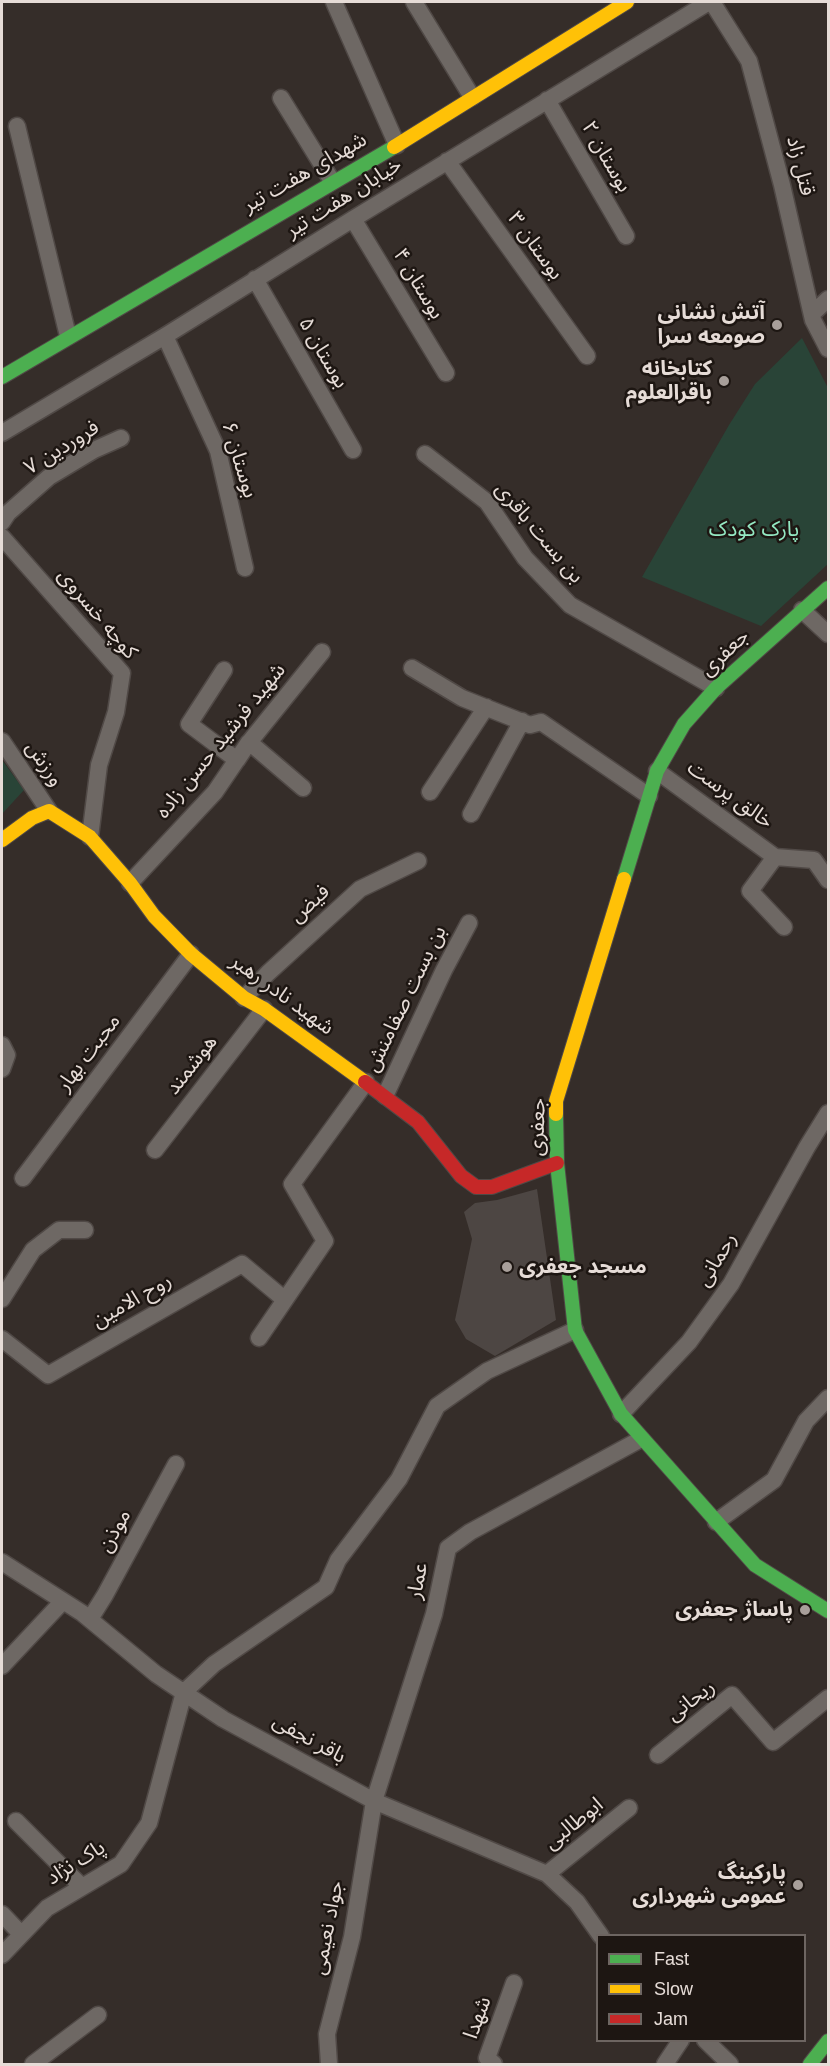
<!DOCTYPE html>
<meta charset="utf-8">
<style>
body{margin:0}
#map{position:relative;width:830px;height:2066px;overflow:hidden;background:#352d29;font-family:Helvetica,sans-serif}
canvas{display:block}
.frame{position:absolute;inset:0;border:3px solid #e6dcd7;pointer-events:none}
.legend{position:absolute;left:596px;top:1934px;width:210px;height:108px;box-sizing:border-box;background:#1d1612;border:2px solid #6d6561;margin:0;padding:8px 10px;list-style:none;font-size:18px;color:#e6dcd7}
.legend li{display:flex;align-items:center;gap:12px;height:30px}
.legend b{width:30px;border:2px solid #6d6561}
</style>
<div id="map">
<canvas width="830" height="2066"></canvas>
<div class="frame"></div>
<ul class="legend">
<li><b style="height:8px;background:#4caf50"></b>Fast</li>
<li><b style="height:8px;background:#ffc107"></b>Slow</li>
<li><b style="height:8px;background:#c62828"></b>Jam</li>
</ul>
</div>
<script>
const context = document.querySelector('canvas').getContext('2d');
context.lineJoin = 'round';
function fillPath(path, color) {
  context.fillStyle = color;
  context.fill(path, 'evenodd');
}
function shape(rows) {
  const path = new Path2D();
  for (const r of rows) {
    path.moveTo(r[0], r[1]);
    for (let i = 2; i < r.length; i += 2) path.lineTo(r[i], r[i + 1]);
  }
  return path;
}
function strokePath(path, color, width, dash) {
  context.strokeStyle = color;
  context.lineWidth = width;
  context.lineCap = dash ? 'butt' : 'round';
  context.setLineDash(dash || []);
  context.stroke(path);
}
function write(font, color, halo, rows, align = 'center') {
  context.font = font + ' Helvetica,"Noto Sans Arabic",sans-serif';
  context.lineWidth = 5;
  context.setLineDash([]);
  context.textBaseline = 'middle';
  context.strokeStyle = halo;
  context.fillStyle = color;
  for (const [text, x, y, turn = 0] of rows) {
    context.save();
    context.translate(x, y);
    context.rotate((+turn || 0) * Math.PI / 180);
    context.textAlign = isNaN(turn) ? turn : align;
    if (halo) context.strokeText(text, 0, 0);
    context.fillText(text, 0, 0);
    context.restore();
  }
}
const green = shape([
 [802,338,828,388,828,564,761,626,642,577,729,425,755,384],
 [2,760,24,790,2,814]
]);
const building = shape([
 [537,1189,556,1320,495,1356,466,1339,455,1320,472,1239,464,1212,475,1203,497,1200]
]);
const street = shape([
 [334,2,397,145],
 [414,2,472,97],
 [712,2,749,61,782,185,813,320,828,349],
 [281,98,332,181],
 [547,100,626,236],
 [17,126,68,336],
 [447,161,587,356],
 [353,219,446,373],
 [255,279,353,450],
 [812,314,828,299],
 [165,336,218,451,245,568],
 [2,433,165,336,353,219,709,2],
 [425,454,487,502,525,558,570,605,716,688],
 [2,522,8,513,49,477,94,450,121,438],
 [2,537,122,673,116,712,99,765,90,837],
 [802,610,828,634],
 [412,668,462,698,530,725,541,722,649,796],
 [224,670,189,724,237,760,249,742,303,788],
 [2,741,49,811],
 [657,771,775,857],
 [430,792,486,707],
 [471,814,522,721],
 [130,883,215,792,247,745,322,652],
 [784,927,750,891,775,857,814,860,828,880],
 [244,998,268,973,360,889,418,861],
 [2,1045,7,1055,2,1069],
 [385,1096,444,970,469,923],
 [155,1150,264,1009],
 [23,1178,191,954],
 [2,1299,33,1250,59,1230,85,1230],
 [259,1338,325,1241,292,1184,366,1082],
 [2,1339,48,1375,242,1264,284,1299],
 [621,1414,689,1342,731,1284,807,1147,828,1113],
 [716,1522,774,1480,806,1421,828,1398],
 [2,1562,82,1613,156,1674,223,1719,374,1801,547,1874,577,1902,601,1936],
 [90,1619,105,1595,176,1464],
 [2,1666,63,1601],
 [658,1755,732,1695,773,1742,828,1698],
 [16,1821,81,1886],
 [547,1874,629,1808],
 [2,1914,21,1934],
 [2,1955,47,1908,121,1864,149,1823,184,1692,214,1664,326,1587,338,1560,399,1479,437,1406,487,1371,575,1330],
 [705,2040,730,2064],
 [33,2064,98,2015],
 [329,2064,327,2034,352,1937,374,1801,434,1614,448,1548,470,1532,641,1439],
 [494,2064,487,2058,514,1983],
 [665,2064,681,2040]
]);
const fast = shape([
 [2,377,394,147],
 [624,879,657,771,684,724,716,688,828,588],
 [556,1114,557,1163,575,1330,621,1414,755,1565,828,1611],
 [810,2064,828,2041]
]);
const slow = shape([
 [394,147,627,2],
 [2,840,32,818,49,811,90,837,130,883,154,916,191,954,244,998,264,1009,365,1082],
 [556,1114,556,1101,624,879]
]);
const jam = shape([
 [365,1082,418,1122,461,1176,476,1187,492,1187,557,1163]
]);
const markers = [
 [777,325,6,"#a89f9a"],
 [724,381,6,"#a89f9a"],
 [507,1267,6,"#a89f9a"],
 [805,1610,6,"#a89f9a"],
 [798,1885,6,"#a89f9a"]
];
const streetNames = [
 ["بوستان ۲",606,157,60],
 ["قتل زاد",800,166,76],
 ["شهدای هفت تیر",305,173,-30],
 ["خیابان هفت تیر",344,198,-32],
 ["بوستان ۳",535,246,54],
 ["بوستان ۴",418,284,59],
 ["بوستان ۵",323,353,60],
 ["فروردین ۷",62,448,-32],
 ["بوستان ۶",239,460,73],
 ["بن بست باقری",539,533,50],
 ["کوچه خسروی",97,614,50],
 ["جعفری",725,653,-43],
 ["شهید فرشید حسن زاده",221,741,-51],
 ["ورزش",44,764,56],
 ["خالق پرست",730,795,36],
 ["فیض",310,904,-42],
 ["شهید نادر رهبر",282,995,36],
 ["بن بست صفامنش",406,999,-64],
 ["محبت بهار",89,1053,-53],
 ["هوشمند",192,1065,-52],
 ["جعفری",538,1127,-88],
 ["رحمانی",717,1260,-59],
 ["روح الامین",132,1301,-30],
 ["موذن",115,1531,-61],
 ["عمار",418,1581,-79],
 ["ریحانی",691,1701,-37],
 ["باقر نجفی",309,1739,29],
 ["ابوطالبی",574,1824,-39],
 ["پاک نژاد",76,1863,-32],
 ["جواد نعیمی",328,1928,-79],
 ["شهدا",478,2018,-70]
];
const poiNames = [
 ["آتش نشانی",765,313],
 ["صومعه سرا",765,337],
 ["کتابخانه",712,369],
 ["باقرالعلوم",712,393],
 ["مسجد جعفری",519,1267,"left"],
 ["پاساژ جعفری",793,1610],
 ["پارکینگ",786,1873],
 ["عمومی شهرداری",786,1897]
];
const parkNames = [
 ["پارک کودک",754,530]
];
fillPath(green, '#294437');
fillPath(building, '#4d4643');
strokePath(street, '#504946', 19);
strokePath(fast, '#504946', 16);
strokePath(slow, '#504946', 16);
strokePath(jam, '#504946', 16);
strokePath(street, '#6e6864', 16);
strokePath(fast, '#4caf50', 14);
strokePath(slow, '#ffc107', 14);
strokePath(jam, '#c62828', 14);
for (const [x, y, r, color] of markers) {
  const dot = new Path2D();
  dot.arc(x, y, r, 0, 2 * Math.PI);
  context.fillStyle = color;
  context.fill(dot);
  strokePath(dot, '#1d1612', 2);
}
write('21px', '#e6dcd7', '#1d1612', streetNames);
write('bold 21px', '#e6dcd7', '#1d1612', poiNames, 'right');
write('21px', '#94e9c3', '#1d1612', parkNames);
</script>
